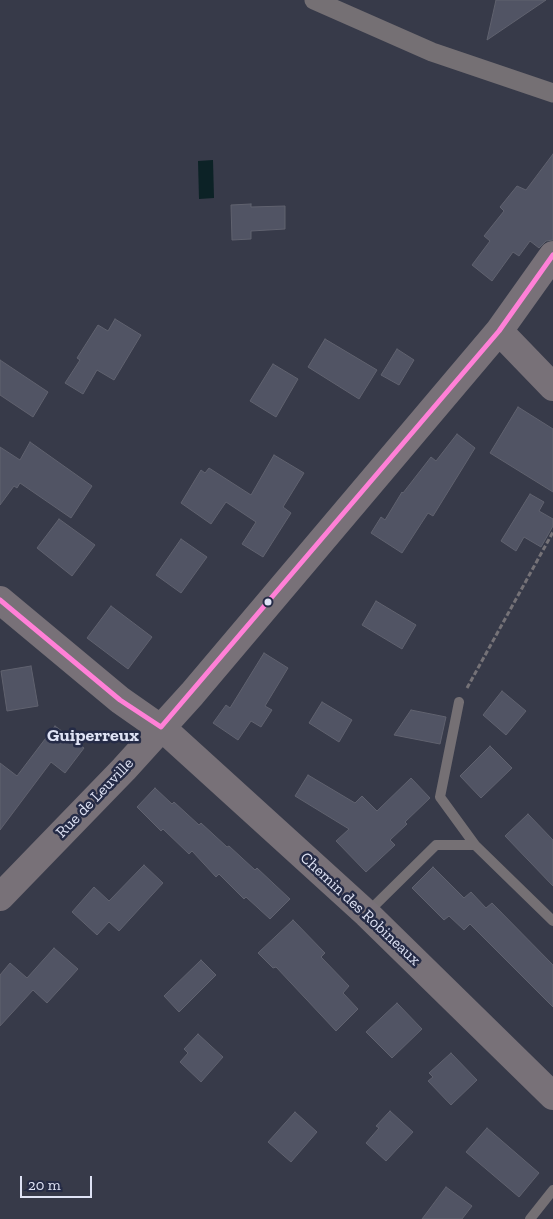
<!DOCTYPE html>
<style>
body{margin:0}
#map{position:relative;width:553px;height:1219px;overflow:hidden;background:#373a49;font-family:"Zilla Slab",serif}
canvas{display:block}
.scale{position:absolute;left:20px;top:1176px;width:72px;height:22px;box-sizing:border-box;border:2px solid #dfe3f5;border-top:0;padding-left:6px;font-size:15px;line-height:18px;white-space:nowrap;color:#dfe3f5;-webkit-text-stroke:4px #252b46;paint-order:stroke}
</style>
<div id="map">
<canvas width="553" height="1219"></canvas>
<div class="scale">20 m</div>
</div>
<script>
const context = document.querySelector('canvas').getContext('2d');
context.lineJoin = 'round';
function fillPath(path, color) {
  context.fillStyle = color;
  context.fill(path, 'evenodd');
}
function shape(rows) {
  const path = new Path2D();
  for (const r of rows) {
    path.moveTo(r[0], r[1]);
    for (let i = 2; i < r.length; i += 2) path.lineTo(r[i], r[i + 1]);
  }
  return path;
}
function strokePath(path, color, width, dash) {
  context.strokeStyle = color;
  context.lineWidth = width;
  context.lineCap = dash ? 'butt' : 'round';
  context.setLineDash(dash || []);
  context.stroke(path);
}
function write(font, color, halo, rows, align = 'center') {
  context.font = font + ' "Zilla Slab",serif';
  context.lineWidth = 5;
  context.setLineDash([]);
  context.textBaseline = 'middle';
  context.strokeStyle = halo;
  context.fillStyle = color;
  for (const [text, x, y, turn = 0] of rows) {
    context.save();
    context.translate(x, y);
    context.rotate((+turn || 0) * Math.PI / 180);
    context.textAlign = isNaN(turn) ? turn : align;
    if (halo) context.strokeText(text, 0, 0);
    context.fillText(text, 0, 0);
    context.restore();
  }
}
const water = shape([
 [213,160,214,198,199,199,198,161]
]);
const building = shape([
 [496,0,546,0,487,40,496,0],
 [553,154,553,240,546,241,539,248,530,241,519,256,513,252,492,281,472,265,490,241,484,236,504,211,500,207,517,186,526,190,553,154],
 [251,204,251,207,285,206,285,229,251,231,251,239,232,240,231,205,251,204],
 [115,319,141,335,114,380,97,370,83,394,65,383,80,360,77,358,98,325,108,331,115,319],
 [325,339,377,370,359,399,308,367,325,339],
 [397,349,414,360,399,385,381,375,397,349],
 [0,360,48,392,33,417,0,395,0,360],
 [273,364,298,379,276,417,250,401,273,364],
 [518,407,553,429,553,492,490,453,518,407],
 [457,434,475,448,433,516,428,513,402,553,371,533,381,517,385,520,402,492,403,493,431,457,436,461,457,434],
 [30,442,92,486,71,518,20,483,17,488,14,486,0,505,0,447,20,460,30,442],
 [274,455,304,473,283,507,291,513,263,557,242,544,256,522,226,502,211,524,181,503,201,470,205,473,209,468,251,495,274,455],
 [530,494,544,502,539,511,553,519,553,526,541,547,524,537,516,551,501,541,530,494],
 [59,519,95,545,72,576,37,548,59,519],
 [181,539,207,557,181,593,156,575,181,539],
 [376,601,416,625,402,649,362,625,376,601],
 [111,606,152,637,128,669,87,638,111,606],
 [264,653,288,668,265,706,272,710,261,727,251,721,238,740,213,723,226,705,230,708,264,653],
 [31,666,38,706,7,711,1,671,31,666],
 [502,691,526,711,506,735,483,715,502,691],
 [322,702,352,720,339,742,309,723,322,702],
 [411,710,446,717,440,744,394,735,411,710],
 [55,726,84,748,65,773,51,762,0,830,0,763,17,776,55,726],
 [490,746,512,768,481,798,460,776,490,746],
 [308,775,355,803,362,796,377,811,411,778,430,798,405,822,407,824,390,840,395,845,366,872,336,841,349,829,295,796,308,775],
 [155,788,172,804,174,802,199,825,201,823,227,847,229,846,255,870,257,868,290,899,270,919,246,897,244,899,219,874,216,877,192,851,189,854,163,829,161,831,137,807,155,788],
 [528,814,553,840,553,886,505,836,528,814],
 [144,865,163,883,119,931,109,922,97,935,72,912,94,887,109,901,144,865],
 [433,867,464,898,471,892,486,908,492,903,553,965,553,1007,470,924,464,930,449,916,444,920,412,888,433,867],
 [293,920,325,953,321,957,349,986,343,993,358,1009,336,1031,276,967,273,968,258,953,293,920],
 [54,948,78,969,47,1003,33,990,0,1026,0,975,10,963,27,978,54,948],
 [201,960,216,975,179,1012,164,996,201,960],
 [397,1003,422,1029,392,1058,366,1032,397,1003],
 [198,1034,223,1057,201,1082,180,1062,188,1053,184,1049,198,1034],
 [451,1053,477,1080,451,1105,428,1081,433,1077,429,1073,451,1053],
 [390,1111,413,1132,386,1161,366,1143,379,1128,376,1126,390,1111],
 [295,1112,317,1132,291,1162,268,1142,295,1112],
 [487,1128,539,1173,519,1197,466,1152,487,1128],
 [446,1187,472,1206,462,1219,422,1219,446,1187]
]);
const path = shape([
 [467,688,553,532]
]);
const lane = shape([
 [459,702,440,797,475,845],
 [367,913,436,845,475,845,553,921],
 [530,1219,553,1190]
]);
const street = shape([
 [314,0,432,52,553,93]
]);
const secondary = shape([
 [499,331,553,387],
 [0,600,120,700,170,735,367,914,553,1096],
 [0,897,124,769,192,694,499,331,553,255]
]);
const bus1 = shape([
 [0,600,120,700,161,727,499,331,553,255]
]);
const markers = [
 [268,602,4.5,"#dfe3f5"]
];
const streetNames = [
 ["Rue de Leuville",95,798,-46],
 ["Chemin des Robineaux",360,909,43]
];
const neighbourhoodNames = [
 ["Guiperreux",93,736]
];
fillPath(water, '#0c2226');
fillPath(building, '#515464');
strokePath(building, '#60626f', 1);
strokePath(path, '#757277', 3, [5, 2.5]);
strokePath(lane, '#757074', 10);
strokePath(street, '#757074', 19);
strokePath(secondary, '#787178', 28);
strokePath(bus1, '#ff80d7', 5);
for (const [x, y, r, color] of markers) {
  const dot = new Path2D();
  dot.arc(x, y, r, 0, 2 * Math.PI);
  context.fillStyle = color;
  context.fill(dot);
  strokePath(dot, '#252b46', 2);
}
write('16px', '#dfe3f5', '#252b46', streetNames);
write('bold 18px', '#dfe3f5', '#252b46', neighbourhoodNames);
</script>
